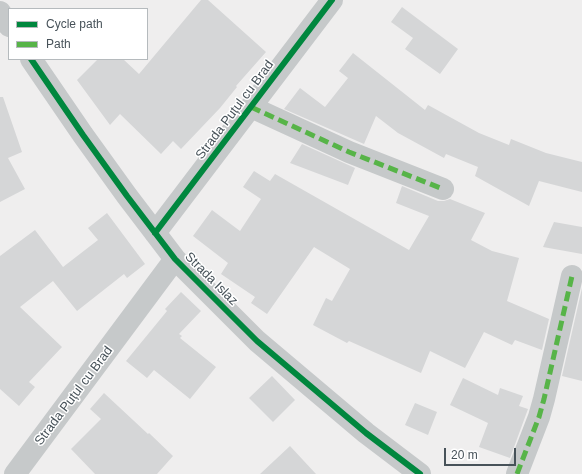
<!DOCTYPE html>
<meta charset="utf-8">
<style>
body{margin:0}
#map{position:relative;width:582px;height:474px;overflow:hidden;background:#efeeee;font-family:Arial,sans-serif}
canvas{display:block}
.legend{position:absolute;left:8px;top:8px;width:140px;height:52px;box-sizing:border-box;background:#fff;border:1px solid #b5babd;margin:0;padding:5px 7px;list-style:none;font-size:12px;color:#475259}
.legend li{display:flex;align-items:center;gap:8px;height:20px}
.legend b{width:20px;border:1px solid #b5babd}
.scale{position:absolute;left:444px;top:448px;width:72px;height:18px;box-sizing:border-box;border:2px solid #475259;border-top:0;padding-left:5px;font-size:12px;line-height:14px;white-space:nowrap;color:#475259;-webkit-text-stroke:3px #fff;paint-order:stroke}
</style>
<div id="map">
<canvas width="582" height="474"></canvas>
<ul class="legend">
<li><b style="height:5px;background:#00873e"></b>Cycle path</li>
<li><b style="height:5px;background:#57b448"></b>Path</li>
</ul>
<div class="scale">20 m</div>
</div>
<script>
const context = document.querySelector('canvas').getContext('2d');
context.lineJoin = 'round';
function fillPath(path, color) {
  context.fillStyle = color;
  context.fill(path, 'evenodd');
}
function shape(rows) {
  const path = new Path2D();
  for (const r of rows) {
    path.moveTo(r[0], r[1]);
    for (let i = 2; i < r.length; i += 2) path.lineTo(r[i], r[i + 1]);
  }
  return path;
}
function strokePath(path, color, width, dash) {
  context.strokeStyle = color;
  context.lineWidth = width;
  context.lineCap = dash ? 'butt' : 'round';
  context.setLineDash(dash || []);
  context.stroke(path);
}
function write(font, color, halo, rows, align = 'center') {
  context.font = font + ' Arial,sans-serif';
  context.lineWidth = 3;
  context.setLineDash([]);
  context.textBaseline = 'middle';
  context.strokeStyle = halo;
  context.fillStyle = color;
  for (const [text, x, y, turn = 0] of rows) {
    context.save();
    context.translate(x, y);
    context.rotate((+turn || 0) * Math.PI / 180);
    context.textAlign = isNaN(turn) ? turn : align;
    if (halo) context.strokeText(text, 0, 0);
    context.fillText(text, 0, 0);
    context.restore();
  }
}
const building = shape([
 [201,0,208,0,266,52,236,86,237,87,220,108,181,149,173,141,161,154,120,114,110,125,77,80,98,59,123,59,139,74],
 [402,7,458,49,440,74,405,49,413,38,391,22],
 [353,53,425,110,428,105,479,133,509,145,511,139,546,153,582,162,582,192,539,181,529,206,475,176,478,167,446,154,444,158,398,133,376,116,364,144,284,109,300,88,325,107,348,78,339,71],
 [0,97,3,97,22,152,8,158,25,189,0,202],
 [302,144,355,168,348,185,290,163],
 [254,171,270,181,275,174,409,250,429,216,396,203,402,186,438,201,444,201,450,199,485,213,471,240,492,251,519,258,507,301,549,319,542,350,515,340,512,345,484,332,465,368,430,351,421,373,349,341,347,343,313,325,326,298,332,301,350,269,314,247,267,314,251,303,255,297,221,274,228,263,193,236,212,210,240,231,261,199,243,187],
 [107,213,145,264,127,278,124,274,77,311,53,281,20,307,62,347,29,382,35,387,19,406,0,389,0,256,35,230,63,267,98,240,88,228],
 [554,222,582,227,582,254,543,247],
 [582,288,582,381,562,376],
 [181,292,201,311,179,334,182,336,180,338,216,367,190,399,154,370,147,378,126,361,167,311,165,309],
 [272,376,295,400,273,422,249,398],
 [463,378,498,395,500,388,523,396,519,406,528,409,510,458,479,447,488,423,450,405],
 [104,393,148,434,149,433,173,456,157,474,95,474,71,449,101,419,90,409],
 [415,403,437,412,428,435,405,425],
 [290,446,316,474,260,474]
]);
const minor = shape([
 [0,12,9,26],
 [31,59,83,135,127,196,175,259,257,341,366,433,420,474],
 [251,107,349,152,443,189],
 [155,233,332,0],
 [15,474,175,259],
 [517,474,539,417,544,399,572,276]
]);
const quiet = shape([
 [251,107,349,152,443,189],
 [517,474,539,417,544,399,572,276]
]);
const cycleway = shape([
 [31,59,83,135,127,196,175,259,257,341,366,433,420,474],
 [155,233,332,0]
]);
const streetNames = [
 ["Strada Puțul cu Brad",235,110,-53],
 ["Strada Islaz",211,279,45],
 ["Strada Puțul cu Brad",74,396,-53]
];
fillPath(building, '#d5d6d7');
strokePath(minor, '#c6c9ca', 22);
strokePath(quiet, '#57b448', 5, [10, 5]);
strokePath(cycleway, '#00873e', 6);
write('13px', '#475259', '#fff', streetNames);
</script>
